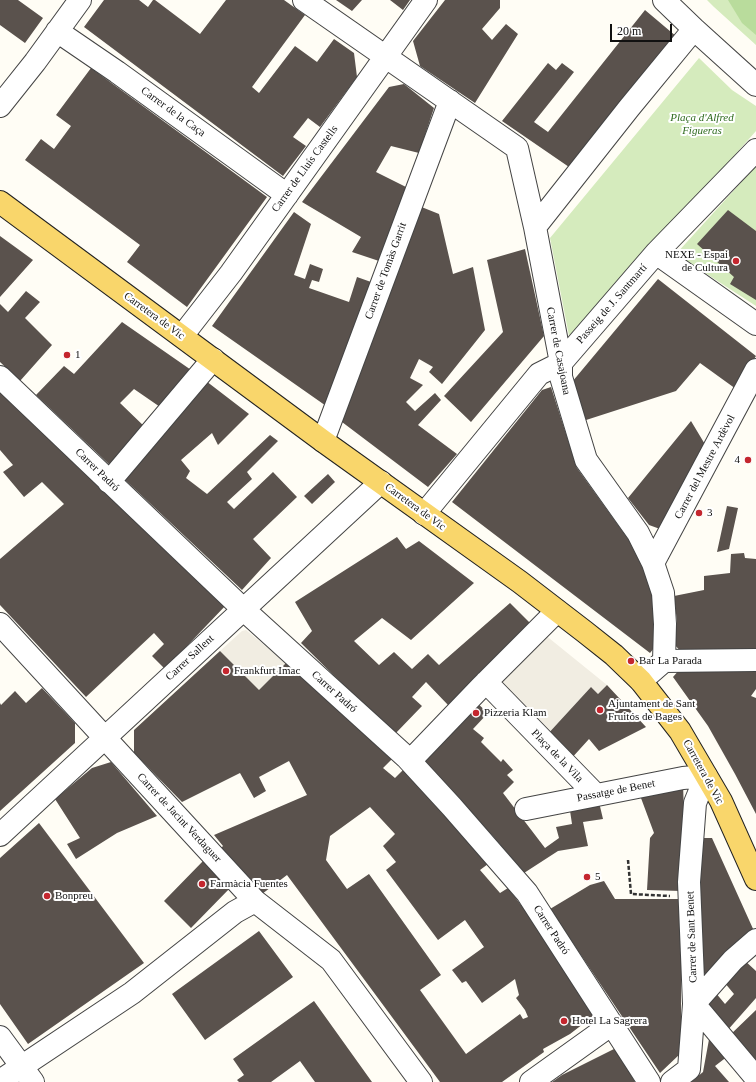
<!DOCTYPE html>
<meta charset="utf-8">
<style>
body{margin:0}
#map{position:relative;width:756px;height:1082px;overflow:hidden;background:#fffdf5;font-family:"Times New Roman",serif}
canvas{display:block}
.scale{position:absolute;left:610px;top:24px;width:62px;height:18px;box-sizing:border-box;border:2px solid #111;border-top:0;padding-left:5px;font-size:12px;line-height:14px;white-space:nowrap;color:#111;-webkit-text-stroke:3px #fff;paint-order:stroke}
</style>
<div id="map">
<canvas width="756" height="1082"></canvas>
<div class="scale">20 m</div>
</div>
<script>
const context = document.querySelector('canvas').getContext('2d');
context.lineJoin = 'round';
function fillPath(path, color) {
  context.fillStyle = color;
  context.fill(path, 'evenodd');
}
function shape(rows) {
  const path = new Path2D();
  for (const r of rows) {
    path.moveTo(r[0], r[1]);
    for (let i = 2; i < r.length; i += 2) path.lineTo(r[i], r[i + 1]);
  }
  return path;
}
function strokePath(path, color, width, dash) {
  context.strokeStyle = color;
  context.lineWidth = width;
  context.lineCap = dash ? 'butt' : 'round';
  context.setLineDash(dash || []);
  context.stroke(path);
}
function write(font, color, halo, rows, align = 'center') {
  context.font = font + ' "Times New Roman",serif';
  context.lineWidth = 4;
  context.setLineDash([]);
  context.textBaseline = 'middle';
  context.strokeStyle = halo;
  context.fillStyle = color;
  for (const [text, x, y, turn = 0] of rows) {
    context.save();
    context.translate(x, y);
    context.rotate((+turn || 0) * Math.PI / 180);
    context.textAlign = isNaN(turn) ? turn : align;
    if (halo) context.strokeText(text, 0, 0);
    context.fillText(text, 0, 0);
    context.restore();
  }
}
const green = shape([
 [707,0,756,0,756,45,714,7],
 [699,58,732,90,756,106,756,131,570,341,550,238],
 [756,166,756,306,676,254]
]);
const forest = shape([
 [728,0,756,0,756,35,742,23]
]);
const plaza = shape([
 [246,630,286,663,259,690,220,651,242,631],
 [539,630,607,685,598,694,591,687,546,736,481,687]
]);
const building = shape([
 [0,0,18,0,43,18,25,43,0,25],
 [104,0,139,0,148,7,153,0,155,0,200,34,226,0,284,0,305,15,252,87,259,93,295,46,317,62,334,39,354,53,357,77,320,127,308,118,293,137,306,146,283,176,84,27],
 [336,0,362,0,352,11],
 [390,0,410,0,403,10],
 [445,0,500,0,500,8,482,29,492,40,506,24,518,34,475,103,420,66,413,41],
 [645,10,677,37,569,167,502,121,548,63,556,70,562,63,574,72,534,122,548,132],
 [91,68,267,197,187,307,127,262,140,245,25,160,41,139,54,149,71,126,56,115],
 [404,84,434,108,419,153,391,146,376,172,406,187,379,261,352,252,361,237,302,202,389,87],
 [419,206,439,214,453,274,473,267,485,330,442,384,429,372,433,367,419,359,410,378,423,385,406,402,415,411,435,393,441,400,418,425,457,454,428,487,342,422],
 [728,210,756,231,756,300,730,284,734,277,697,244],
 [294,212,311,224,294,275,305,279,310,264,323,269,319,282,312,280,309,288,349,302,357,277,371,282,329,408,212,326],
 [0,236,33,260,0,297],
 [525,249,544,336,471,422,444,396,503,332,487,260],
 [658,279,756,356,736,389,700,363,676,391,583,421,572,382],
 [26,291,40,302,25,318,52,345,20,381,0,362,0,304,8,312],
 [122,322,194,372,163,409,134,389,120,403,147,429,113,468,36,395,64,366,74,374],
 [206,381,249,414,218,445,212,433,181,460,190,471,186,478,207,494,270,435,278,441,247,472,252,479,227,502,234,509,273,472,297,497,253,539,271,558,242,590,122,477],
 [551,387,577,468,639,554,662,617,659,642,650,653,452,502,542,390],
 [0,391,227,604,165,669,152,656,164,644,154,633,86,697,0,605,0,559,64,504,42,482,24,497,3,472,13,465,0,450],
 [691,421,706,446,660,529,649,525,628,498],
 [328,474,335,482,312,504,304,496],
 [727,506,738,508,729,549,717,552],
 [397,537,406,549,419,541,474,583,411,640,382,618,354,641,379,665,394,652,412,669,428,654,439,665,510,603,532,625,448,705,426,682,412,697,422,706,394,735,301,643,312,631,295,602],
 [744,553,745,558,756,559,756,652,683,654,673,643,677,622,674,596,704,590,704,576,730,573,731,554],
 [220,651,259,690,286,663,338,707,392,759,383,768,395,778,403,770,446,811,488,864,480,870,500,893,508,888,554,948,596,1014,570,1034,543,1049,544,1052,502,1082,440,1082,287,875,262,894,220,849,223,846,214,835,307,795,289,761,259,777,266,791,254,798,240,773,182,802,134,753,134,730],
 [370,807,395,834,383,846,396,862,386,870,438,940,465,920,484,947,452,970,462,983,466,981,482,1003,515,979,519,995,516,998,525,1010,528,1017,523,1019,520,1014,466,1054,420,990,441,975,369,874,347,889,326,860,330,836],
 [680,669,756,669,756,689,751,696,756,698,756,814,735,774,708,726,673,677],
 [607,685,646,727,599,751,589,739,570,760,546,736,591,687,598,694],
 [42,688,75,723,75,743,0,811,0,703,1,705,15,691,26,703],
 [477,703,488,713,473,729,484,738,481,742,501,762,503,759,513,770,507,775,514,782,503,793,545,848,559,838,556,827,572,824,569,804,598,798,603,819,583,822,588,846,558,851,524,873,492,835,420,760],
 [111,762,157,816,117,833,76,859,67,844,80,838,55,799,92,768],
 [683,784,684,813,681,891,647,890,650,838,654,833,638,790],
 [39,823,144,963,28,1044,0,1004,0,858],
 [700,838,712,838,754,931,712,976,700,972],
 [203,861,231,887,191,928,164,901],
 [604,881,615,899,681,899,681,1053,660,1073,550,909,590,885],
 [259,931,293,977,205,1040,172,994],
 [743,959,756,971,756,998,726,1032,705,1005,715,992,725,1004,734,994,724,982],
 [314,1001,372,1082,315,1082,300,1061,271,1082,239,1082,237,1080,244,1075,233,1059],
 [756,1010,756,1062,729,1036],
 [710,1034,728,1056,715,1066,729,1082,691,1082,703,1072],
 [616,1048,635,1082,552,1082,562,1075]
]);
const path = shape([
 [628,860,631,894,670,896]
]);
const minor = shape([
 [304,0,517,148,535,227,561,363,561,377,586,460,638,533,653,563,663,593,665,624,664,661,641,681],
 [664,0,694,29,756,85],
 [57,31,117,72,287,195],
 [0,106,35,62,80,0],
 [535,227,629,108,694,29],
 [656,253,756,324],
 [182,336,231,273,426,0],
 [0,377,243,609,406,757,452,807,527,893,649,1082],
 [323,441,450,101],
 [109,482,213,359],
 [424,514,539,374,561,363,656,253,756,150],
 [653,563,756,370],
 [0,624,255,901,331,960,421,1082],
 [664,661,756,660],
 [486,682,596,795],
 [410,761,481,687,557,611],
 [526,809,683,778,706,776,695,803,689,882,694,1004,689,1069,672,1082],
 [0,835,381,482],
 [694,1004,756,1078],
 [694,1004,733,960,756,940],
 [0,1037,33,1082],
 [0,1081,132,993,235,912,255,901],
 [531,1082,612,1024]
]);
const major = shape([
 [0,202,323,441,520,582,585,632,614,655,641,681,680,731,721,801,756,879]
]);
const markers = [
 [736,261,4,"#c4262e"],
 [67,355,4,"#c4262e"],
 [748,460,4,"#c4262e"],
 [699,513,4,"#c4262e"],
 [631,661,4,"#c4262e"],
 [226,671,4,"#c4262e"],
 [600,710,4,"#c4262e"],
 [476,713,4,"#c4262e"],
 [587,877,4,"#c4262e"],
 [202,884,4,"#c4262e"],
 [47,896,4,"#c4262e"],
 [564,1021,4,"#c4262e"]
];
const streetNames = [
 ["Carrer de la Caça",173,112,36],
 ["Carrer de Lluís Castells",305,169,-54],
 ["Carrer de Tomàs Garrit",386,271,-70],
 ["Passeig de J. Santmartí",612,304,-49],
 ["Carretera de Vic",154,316,36],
 ["Carrer de Casajoana",558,351,79],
 ["Carrer del Mestre Ardèvol",705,467,-62],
 ["Carrer Padró",97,470,44],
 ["Carretera de Vic",415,507,36],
 ["Carrer Sallent",190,658,-43],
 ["Carrer Padró",334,692,42],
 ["Plaça de la Vila",557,756,46],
 ["Carretera de Vic",703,772,61],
 ["Passatge de Benet",616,791,-11],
 ["Carrer de Jacint Verdaguer",179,818,47],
 ["Carrer Padró",551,930,57],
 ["Carrer de Sant Benet",692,937,-92]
];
const parkNames = [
 ["Plaça d'Alfred",702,118],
 ["Figueras",702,131]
];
const poiNames = [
 ["NEXE - Espai",728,255,"right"],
 ["de Cultura",728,268,"right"],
 ["1",75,355],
 ["4",740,460,"right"],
 ["3",707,513],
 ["Bar La Parada",639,661],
 ["Frankfurt Imac",234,671],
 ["Ajuntament de Sant",608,704],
 ["Fruitós de Bages",608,717],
 ["Pizzeria Klam",484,713],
 ["5",595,877],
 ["Farmàcia Fuentes",210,884],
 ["Bonpreu",55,896],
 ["Hotel La Sagrera",572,1021]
];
fillPath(green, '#d5ebbd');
fillPath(forest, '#b9dc9c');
fillPath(plaza, '#f1ede2');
fillPath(building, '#5a524d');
strokePath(minor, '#444', 24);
strokePath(major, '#222', 24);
strokePath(path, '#333', 2.5, [4, 2]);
strokePath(minor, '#fff', 22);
strokePath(major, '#f9d66b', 22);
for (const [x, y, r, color] of markers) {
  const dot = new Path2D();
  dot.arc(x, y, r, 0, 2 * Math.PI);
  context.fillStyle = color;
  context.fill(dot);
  strokePath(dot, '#fff', 1.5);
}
write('11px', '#111', '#fff', streetNames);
write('italic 11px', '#2f6b1f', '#fff', parkNames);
write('11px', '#111', '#fff', poiNames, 'left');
</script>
